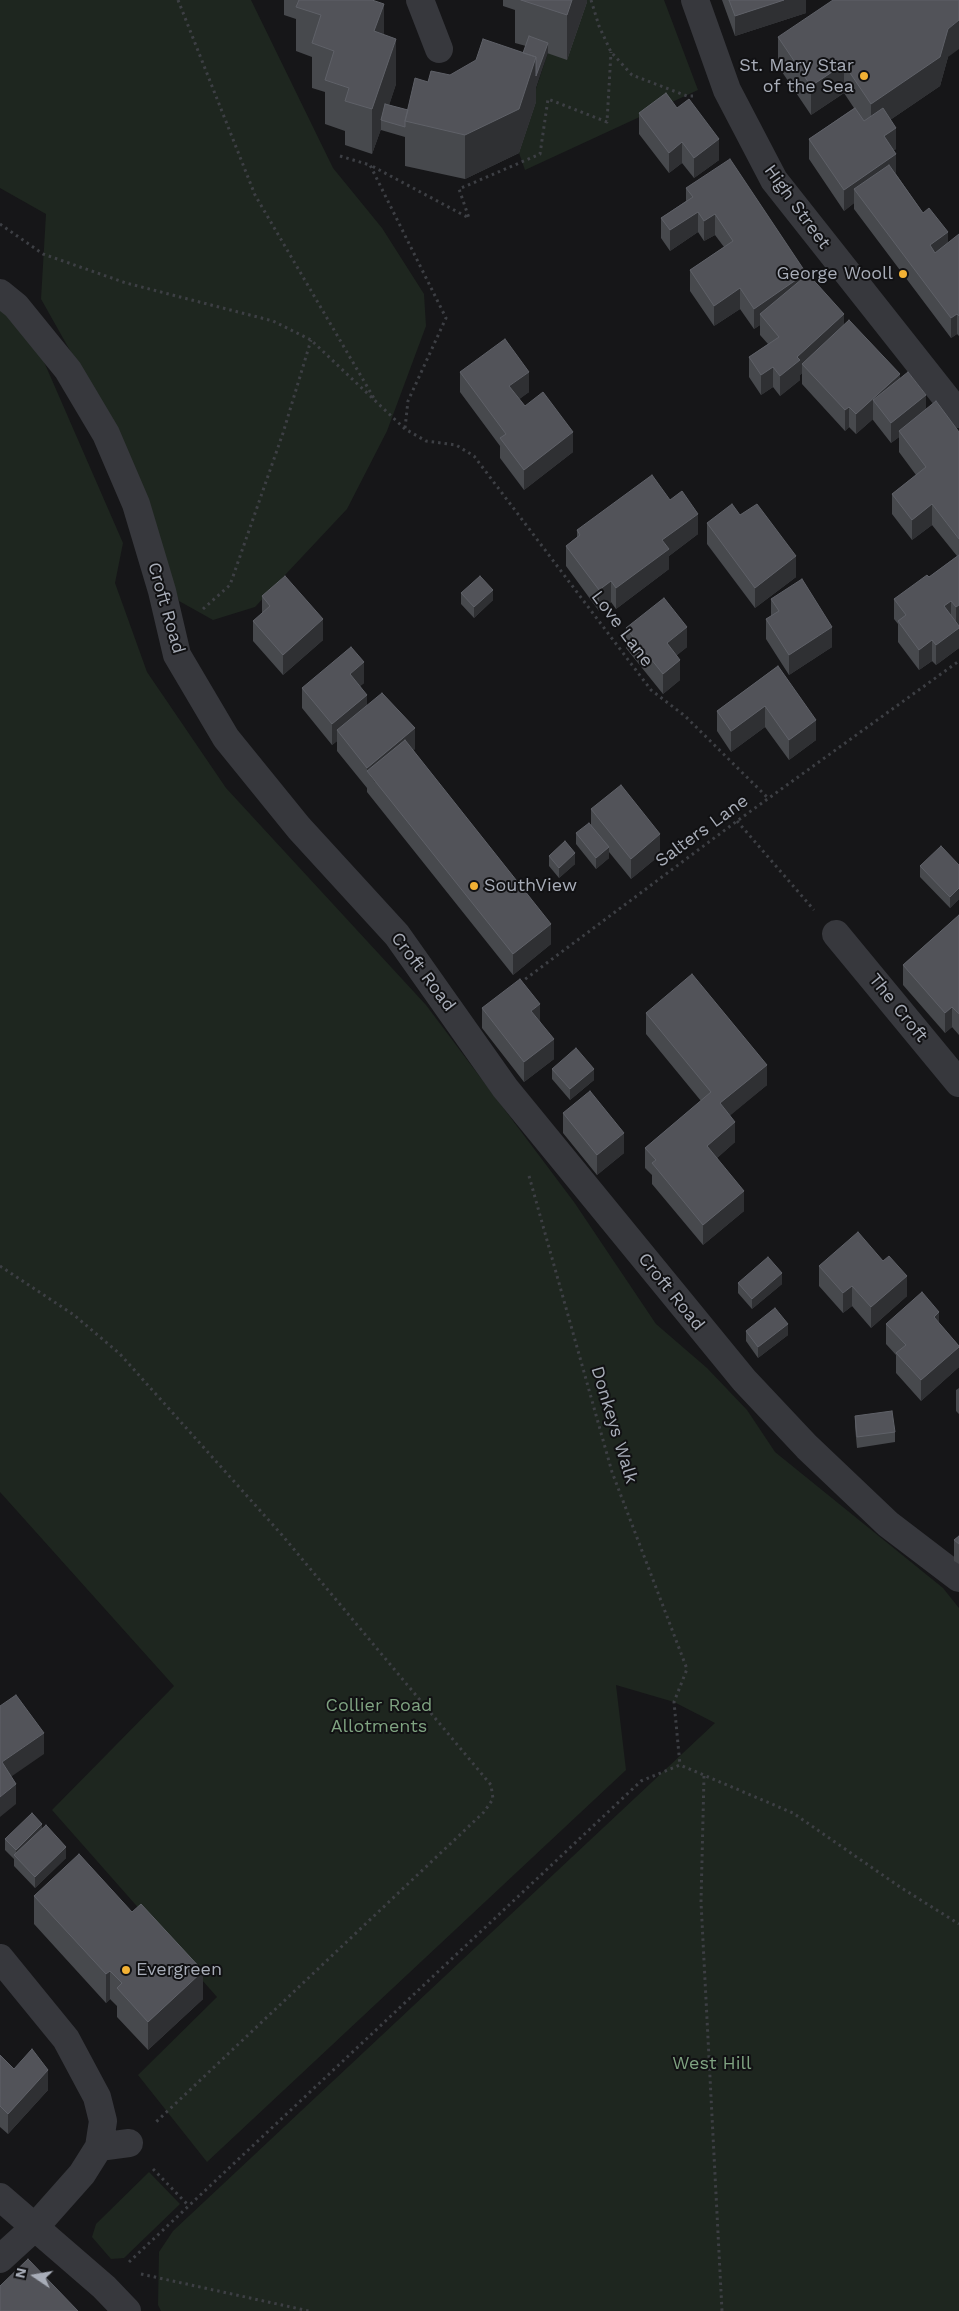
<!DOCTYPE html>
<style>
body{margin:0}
#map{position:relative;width:959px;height:2311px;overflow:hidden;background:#161618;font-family:"Work Sans",sans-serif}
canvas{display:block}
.north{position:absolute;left:10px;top:2251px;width:50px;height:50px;-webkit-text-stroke:4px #111113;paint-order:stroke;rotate:282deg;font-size:14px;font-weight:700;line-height:20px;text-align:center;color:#a8adb8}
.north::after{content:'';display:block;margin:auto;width:18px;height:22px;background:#a8adb8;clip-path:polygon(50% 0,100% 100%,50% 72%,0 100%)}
</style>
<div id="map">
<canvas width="959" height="2311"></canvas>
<div class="north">N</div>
</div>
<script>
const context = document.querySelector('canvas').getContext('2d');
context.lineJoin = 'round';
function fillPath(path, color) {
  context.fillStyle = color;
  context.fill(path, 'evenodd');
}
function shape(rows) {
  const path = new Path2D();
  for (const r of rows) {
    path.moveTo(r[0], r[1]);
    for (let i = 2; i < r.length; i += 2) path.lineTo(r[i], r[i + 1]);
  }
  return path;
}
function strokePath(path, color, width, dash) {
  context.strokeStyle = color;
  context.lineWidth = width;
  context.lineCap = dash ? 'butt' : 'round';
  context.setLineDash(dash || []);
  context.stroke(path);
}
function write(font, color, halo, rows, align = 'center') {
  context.font = font + ' "Work Sans",sans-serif';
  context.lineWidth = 4;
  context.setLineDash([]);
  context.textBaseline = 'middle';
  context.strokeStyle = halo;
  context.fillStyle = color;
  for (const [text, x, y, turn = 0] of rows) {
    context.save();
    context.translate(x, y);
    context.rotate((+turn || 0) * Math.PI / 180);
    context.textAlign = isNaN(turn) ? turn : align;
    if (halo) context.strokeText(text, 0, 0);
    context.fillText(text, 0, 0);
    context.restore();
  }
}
const green = shape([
 [0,0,251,0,333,168,382,228,424,294,426,326,387,431,347,509,255,607,213,620,179,601,130,457,41,299,46,214,0,188],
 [581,0,664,0,698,90,525,170,519,153,536,102,532,100,548,53],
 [0,310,31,332,123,543,115,583,147,672,226,788,426,1005,574,1202,656,1324,707,1368,747,1410,775,1452,943,1588,959,1608,959,2311,161,2311,158,2305,159,2252,173,2231,715,1723,674,1702,616,1685,626,1770,207,2162,138,2075,217,1997,52,1810,174,1686,0,1492],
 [149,2172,180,2204,124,2258,111,2259,92,2237,96,2224]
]);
const path = shape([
 [178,0,255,195,375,400],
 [591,0,599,26,611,52,632,75,687,96,693,96],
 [340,156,370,165],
 [0,224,43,254,126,283,273,321,311,340,405,429,426,441,456,445,474,456,651,690,685,716,769,799],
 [405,428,408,401,446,318,370,165,469,218,459,189,540,154,548,99,607,122,611,52],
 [203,609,230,585,283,433,311,340],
 [737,821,814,910],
 [520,983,737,821,959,661],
 [529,1176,612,1472,687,1669,674,1702,680,1765],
 [0,1266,74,1315,120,1354,282,1535,491,1785,493,1799,484,1812,156,2122],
 [704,1776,701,1902,722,2311],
 [153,2169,189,2206],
 [129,2262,641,1781,680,1765,793,1813,900,1887,959,1924],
 [141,2274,309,2311]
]);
const minor = shape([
 [420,0,439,49],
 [695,0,727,90,774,180,959,414],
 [0,293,16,306,68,370,106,434,136,504,162,591,177,655,226,738,299,828,397,935,505,1088,744,1380,807,1447,888,1524,959,1578],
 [836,934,959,1083],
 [0,1958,66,2039,97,2097,103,2121,99,2147,82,2174,35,2227,0,2259],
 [99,2147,129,2143],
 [0,2197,104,2287,127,2311]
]);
const wall = shape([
 [284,0,372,0,384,35,396,84,389,105,408,110,428,82,523,53,526,46,515,43,515,10,503,6,503,0,587,0,587,2,567,60,547,53,536,87,536,102,519,153,465,179,405,166,405,137,381,130,381,129,372,154,345,145,345,131,325,124,325,92,312,88,312,57,296,51,296,19,284,15],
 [722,0,806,0,806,13,735,36],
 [778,37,948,57,940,86,890,120,896,149,894,150,896,174,923,213,948,243,959,234,959,336,957,334,951,338,854,209,854,203,844,211,809,159,809,139,854,108,844,93,811,115,778,66],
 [677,108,719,160,694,178,682,163,669,173,639,134,639,113],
 [686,188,806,275,844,325,900,378,926,409,959,432,959,648,936,665,932,661,919,670,898,642,898,624,894,619,894,599,929,577,957,556,932,525,912,540,892,514,892,494,916,475,899,452,899,437,891,443,873,420,873,419,856,434,849,427,845,431,802,384,802,373,800,375,800,380,780,396,773,387,761,395,749,377,749,357,768,344,760,335,760,325,754,329,740,309,714,326,690,291,690,270,724,247,715,235,704,241,698,232,670,251,661,238,661,218,686,201],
 [460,372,529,392,519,399,525,406,573,452,524,490,500,458,500,446,460,392],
 [670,500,698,534,669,556,669,569,616,609,611,602,599,611,566,566,566,546,577,537,577,530],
 [740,515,796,577,755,608,707,544,707,523],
 [461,593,493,600,474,618,461,604],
 [262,596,323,640,283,675,253,641,253,621,262,614],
 [771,599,832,647,789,675,766,639,766,619,771,616],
 [626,628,687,647,677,655,680,680,663,694,626,648],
 [778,666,816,740,789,760,765,727,731,752,717,731,717,711],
 [364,683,360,686,367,705,415,749,413,750,551,944,513,975,367,792,367,788,337,751,337,741,332,745,302,708,302,688],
 [591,809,660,855,631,879,609,852,609,858,596,869,576,844,576,833,591,826],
 [549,856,575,864,559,878,549,866],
 [959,865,959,899,950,908,920,877,920,866],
 [959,915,959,1035,952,1027,945,1033,903,985,903,965],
 [482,1008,540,1021,554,1059,524,1082,482,1028],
 [646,1013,767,1085,730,1115,735,1142,717,1158,744,1211,703,1245,652,1184,652,1175,645,1168,645,1148,701,1101,646,1034],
 [552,1069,594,1080,570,1100,552,1079],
 [563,1113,624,1153,597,1175,563,1133],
 [819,1266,907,1296,871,1328,852,1306,843,1313,819,1286],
 [738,1283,782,1284,752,1309,738,1293],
 [939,1323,959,1346,959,1367,921,1401,896,1373,896,1355,886,1344,886,1324],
 [746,1331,788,1335,758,1358,746,1341],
 [959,1388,959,1414,956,1411,956,1390],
 [855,1416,895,1432,895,1442,857,1448,855,1427],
 [959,1536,959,1564,954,1561,954,1540],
 [5,1839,66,1858,35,1888,14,1866,14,1859,5,1850],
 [34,1896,203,1999,148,2050,117,2017,117,2006,110,1999,106,2003,34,1924],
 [0,2055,14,2069,48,2090,8,2134,0,2127]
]);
const shadedWall = shape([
 [572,0,587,0,587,2,567,60,567,15],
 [784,0,806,0,806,13,735,36,735,16],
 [384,4,384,48,374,31],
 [959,20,959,49,948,57,940,86,871,133,871,104,948,29],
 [396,39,396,84,384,121,381,120,381,129,372,154,372,109],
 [548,43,548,53,536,87,536,102,519,153,465,179,465,135,536,57],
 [844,64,844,93,811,115,811,86],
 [896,128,896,149,884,157,884,136],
 [719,139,719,160,694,178,694,158],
 [682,142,682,163,669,173,669,153],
 [896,154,896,174,854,189,854,203,844,211,844,190],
 [698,212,698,232,670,251,670,230],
 [715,214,715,235,704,241,704,221],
 [948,232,948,253,930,266,930,245],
 [806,273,806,294,760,314,760,325,754,329,754,309],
 [740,288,740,309,714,326,714,306],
 [844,314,844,335,802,364,802,373,800,375,800,380,780,396,780,376,797,357],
 [957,314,957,334,951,338,951,318],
 [773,367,773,387,761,395,761,375],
 [529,372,529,392,509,407,509,386],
 [900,374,900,394,873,400,873,419,856,434,856,414],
 [926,395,926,415,899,431,899,437,891,443,891,423],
 [849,407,849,427,845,431,845,410],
 [573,432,573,452,524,490,524,470],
 [932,504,932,525,912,540,912,520],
 [698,514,698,534,669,556,669,569,616,609,616,588,662,540],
 [796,556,796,577,755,608,755,588],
 [611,581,611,602,599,611,599,590],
 [493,590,493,600,474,618,474,607],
 [951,601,951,621,944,606],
 [959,605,959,625,956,627,956,607],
 [323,619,323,640,283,675,283,655],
 [687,627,687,647,667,663,667,643],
 [832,627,832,647,789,675,789,655],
 [959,628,959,648,936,665,936,645],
 [932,640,932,661,919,670,919,650],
 [680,660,680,680,663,694,663,674],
 [364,662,364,683,350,695,350,674],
 [367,695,367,715,337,730,337,741,332,745,332,724],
 [765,706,765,727,731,752,731,731],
 [816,720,816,740,789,760,789,740],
 [415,728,415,749,375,782,367,771,367,768],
 [660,834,660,855,631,879,631,859],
 [609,847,609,858,596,869,596,858],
 [575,853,575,864,559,878,559,868],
 [959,888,959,899,950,908,950,897],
 [551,924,551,944,513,975,513,954],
 [540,1004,540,1025,531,1011],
 [952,1007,952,1027,945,1033,945,1013],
 [554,1039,554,1059,524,1082,524,1062],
 [767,1065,767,1085,720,1124,720,1103],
 [594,1069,594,1080,570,1100,570,1089],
 [735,1122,735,1142,707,1167,707,1146],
 [624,1133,624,1153,597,1175,597,1155],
 [744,1191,744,1211,703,1245,703,1225],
 [782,1273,782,1284,752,1309,752,1299],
 [907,1276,907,1296,871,1328,871,1307],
 [852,1286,852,1306,843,1313,843,1293],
 [939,1312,939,1333,934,1317],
 [788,1324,788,1335,758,1358,758,1347],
 [959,1347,959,1367,921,1401,921,1380],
 [44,1733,44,1754,2,1783,2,1762],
 [16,1784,16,1804,0,1817,0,1797],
 [42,1824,42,1835,16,1857,16,1850],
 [66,1847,66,1858,35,1888,35,1877],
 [110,1971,110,1999,106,2003,106,1974],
 [203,1971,203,1999,148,2050,148,2022],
 [48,2070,48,2090,8,2134,8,2114]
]);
const building = shape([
 [299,0,372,0,384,4,374,31,396,39,372,109,345,101,349,88,325,80,334,51,312,43,321,15,296,7,299,0],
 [521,0,572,0,567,15,521,0],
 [729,0,784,0,735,16,729,0],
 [833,0,959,0,959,20,948,29,940,57,871,104,844,64,811,86,778,37,833,0],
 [529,36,548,43,536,76,536,57,523,53,529,36],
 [483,39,536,57,519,109,465,135,405,121,415,78,428,82,431,71,450,75,476,60,483,39],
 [666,93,677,108,689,99,719,139,694,158,682,142,669,153,639,113,666,93],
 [385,104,408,110,405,121,405,127,381,120,385,104],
 [855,108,864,121,883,108,896,128,884,136,896,154,844,190,809,139,855,108],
 [730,159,806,273,754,309,740,288,714,306,690,270,733,241,715,214,704,221,698,212,670,230,661,218,693,197,686,188,730,159],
 [889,165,923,213,929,208,948,232,930,245,935,253,959,234,959,316,957,314,951,318,854,189,889,165],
 [808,274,844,314,797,357,800,360,780,376,773,367,761,375,749,357,779,337,760,314,808,274],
 [849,320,900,374,856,414,849,407,845,410,802,364,849,320],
 [505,339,529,372,509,386,525,406,543,392,573,432,524,470,500,438,506,434,460,372,505,339],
 [908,372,926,395,891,423,873,400,908,372],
 [936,401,959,432,959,539,932,504,912,520,892,494,926,467,899,431,936,401],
 [652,475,670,500,682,491,698,514,662,540,669,549,616,588,611,581,599,590,566,546,580,535,577,530,652,475],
 [732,504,740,515,757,504,796,556,755,588,707,523,732,504],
 [959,555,959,605,956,607,951,601,944,606,959,626,959,628,936,645,932,640,919,650,898,621,906,615,894,599,927,575,929,577,959,555],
 [285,576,323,619,283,655,253,621,270,606,262,596,285,576],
 [480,576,493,590,474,607,461,593,480,576],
 [802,579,832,627,789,655,766,619,779,611,771,599,802,579],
 [664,598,687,627,667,643,680,660,663,674,626,628,664,598],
 [351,647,364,662,350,674,367,695,332,724,302,688,351,647],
 [778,666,816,720,789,740,765,706,731,731,717,711,778,666],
 [382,693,415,728,367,768,337,730,382,693],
 [405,740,551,924,513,954,367,771,405,740],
 [621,785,660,834,631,859,591,809,621,785],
 [589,823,609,847,596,858,576,833,589,823],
 [565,841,575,853,559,868,549,856,565,841],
 [941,846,959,865,959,888,950,897,920,866,941,846],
 [959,915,959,1014,952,1007,945,1013,903,965,959,915],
 [692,974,767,1065,720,1103,735,1122,707,1146,744,1191,703,1225,652,1163,656,1160,645,1148,711,1092,646,1013,692,974],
 [520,979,540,1004,531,1011,554,1039,524,1062,482,1008,520,979],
 [576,1048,594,1069,570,1089,552,1069,576,1048],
 [590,1091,624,1133,597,1155,563,1113,590,1091],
 [858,1232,883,1261,889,1256,907,1276,871,1307,852,1286,843,1293,819,1266,858,1232],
 [768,1257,782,1273,752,1299,738,1283,768,1257],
 [922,1292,939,1312,934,1317,959,1346,959,1347,921,1380,896,1353,906,1345,886,1324,922,1292],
 [775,1308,788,1324,758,1347,746,1331,775,1308],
 [892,1411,895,1432,857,1437,855,1416,892,1411],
 [959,1536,959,1544,954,1540,959,1536],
 [16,1695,44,1733,2,1762,16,1784,0,1797,0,1706,16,1695],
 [32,1813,42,1824,16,1850,5,1839,32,1813],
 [46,1825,66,1847,35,1877,14,1855,46,1825],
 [79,1854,132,1912,141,1904,203,1971,148,2022,117,1988,122,1983,110,1971,106,1974,34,1896,79,1854],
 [32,2049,48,2070,8,2114,0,2106,0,2055,14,2069,32,2049],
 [28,2259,78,2311,0,2311,0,2286,28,2259]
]);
const markers = [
 [864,76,5,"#f2b134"],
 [903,274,5,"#f2b134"],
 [474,886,5,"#f2b134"],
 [126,1970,5,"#f2b134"]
];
const poiNames = [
 ["St. Mary Star",854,66],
 ["of the Sea",854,87],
 ["George Wooll",893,274],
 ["SouthView",484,886,"left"],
 ["Evergreen",136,1970,"left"]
];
const streetNames = [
 ["High Street",797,207,54],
 ["Croft Road",166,608,74],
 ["Love Lane",622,629,53],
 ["Salters Lane",702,831,-36],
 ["Croft Road",423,972,53],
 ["The Croft",898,1008,51],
 ["Croft Road",671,1292,51],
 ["Donkeys Walk",614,1425,73]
];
const parkNames = [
 ["Collier Road",379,1706],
 ["Allotments",379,1727],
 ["West Hill",712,2064]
];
fillPath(green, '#1e261f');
strokePath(path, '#3d3f44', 3, [2.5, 4]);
strokePath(minor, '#37383d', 28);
fillPath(wall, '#47494d');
fillPath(shadedWall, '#2f3033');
fillPath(building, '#525359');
strokePath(building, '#5f6168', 1);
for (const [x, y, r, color] of markers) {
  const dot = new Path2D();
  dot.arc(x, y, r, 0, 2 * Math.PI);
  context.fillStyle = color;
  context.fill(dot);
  strokePath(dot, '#111113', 2);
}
write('18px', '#a8adb8', '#111113', poiNames, 'right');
write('18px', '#a8adb8', '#111113', streetNames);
write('18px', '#7fa381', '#111113', parkNames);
</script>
